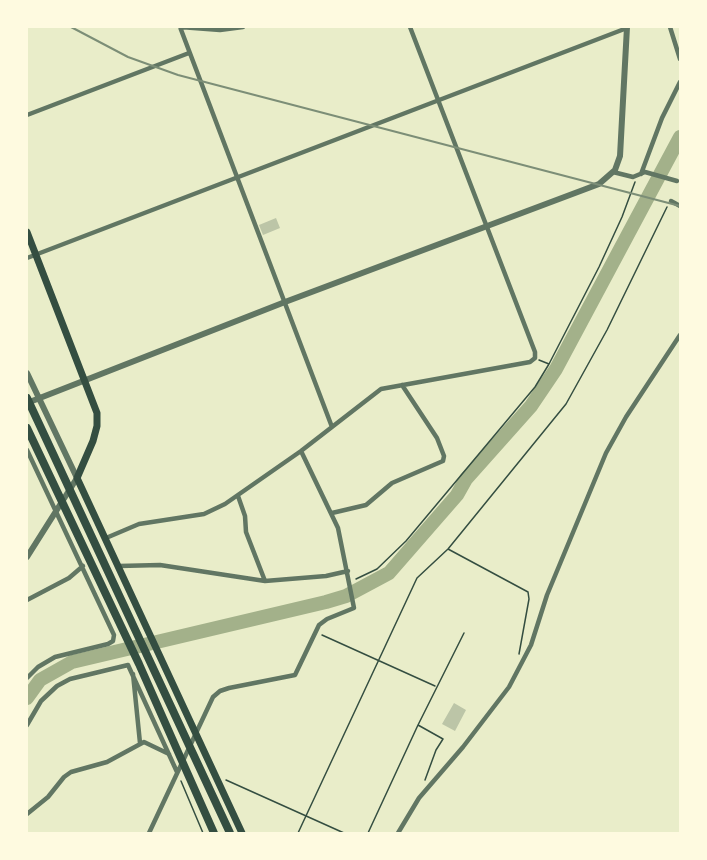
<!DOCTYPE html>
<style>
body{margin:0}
#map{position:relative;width:707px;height:860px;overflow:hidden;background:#e9edc9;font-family:"PT Serif",serif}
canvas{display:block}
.frame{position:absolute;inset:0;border:28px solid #fefae0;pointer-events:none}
</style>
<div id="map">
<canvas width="707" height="860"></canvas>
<div class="frame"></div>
</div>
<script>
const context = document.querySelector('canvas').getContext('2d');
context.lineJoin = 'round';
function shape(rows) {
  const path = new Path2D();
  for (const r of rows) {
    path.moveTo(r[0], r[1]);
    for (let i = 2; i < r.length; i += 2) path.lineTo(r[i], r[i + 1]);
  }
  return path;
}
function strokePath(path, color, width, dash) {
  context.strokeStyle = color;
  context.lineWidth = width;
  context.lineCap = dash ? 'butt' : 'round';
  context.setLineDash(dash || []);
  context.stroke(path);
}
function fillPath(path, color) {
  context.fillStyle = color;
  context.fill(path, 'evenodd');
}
const river = shape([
 [27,698,40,680,72,662,326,602,346,596,389,573,457,495,466,479,531,406,556,369,680,137]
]);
const building = shape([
 [276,218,280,228,263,235,259,225],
 [454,703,466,710,455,731,442,724]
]);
const path = shape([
 [539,360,549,364],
 [448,549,528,592,529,599,519,654],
 [356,579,377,569,406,541,535,387,549,364,599,267,622,217,635,182],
 [322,635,435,686],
 [226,780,344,833],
 [425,780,436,750,443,739,418,725,464,633],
 [181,781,203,833],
 [298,833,417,578,448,549,566,404,607,330,667,207],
 [368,833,418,725]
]);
const minor = shape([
 [180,27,332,427],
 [180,27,220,30,243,27],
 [670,27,680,59],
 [27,115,189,53],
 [613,172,633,177,645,172,677,181],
 [641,174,662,118,680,82],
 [671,201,680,206],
 [27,258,627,28],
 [27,450,114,635,113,641,108,644,55,657,38,667,27,678],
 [238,496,245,516,246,532,265,581],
 [332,513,366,505,392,483,443,461,444,456,437,438,402,385],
 [106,538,139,524,204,514,225,504,301,451,381,389,530,362,535,358,535,352,410,27],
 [119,566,160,565,265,581,326,576,348,571],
 [27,600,69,578,83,566],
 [133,674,140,743],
 [27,725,41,701,57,686,70,679,128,665,177,772],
 [27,814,48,797,64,777,71,772,107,762,144,742,169,754],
 [149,833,213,697,220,691,229,688,295,675,319,625,327,619,354,608,338,528,301,451],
 [398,833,419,798,463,747,509,687,531,645,547,595,606,453,626,417,680,335]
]);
const tertiary = shape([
 [27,373,77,478,27,557],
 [27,403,285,302,599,184,615,170,620,156,627,27]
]);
const secondary = shape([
 [27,232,97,413,97,426,93,441,77,478,242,833]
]);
const motorway = shape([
 [27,398,230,833],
 [27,428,139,664,214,833]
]);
const rail = shape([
 [71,27,128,57,178,75,680,206]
]);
strokePath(river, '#a3b18a', 14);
fillPath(building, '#bcc5a7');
strokePath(path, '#344e41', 1.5);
strokePath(minor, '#617663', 4.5);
strokePath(tertiary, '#617663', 6);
strokePath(secondary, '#344e41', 7);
strokePath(motorway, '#344e41', 8);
strokePath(rail, '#7c8e77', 2);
</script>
